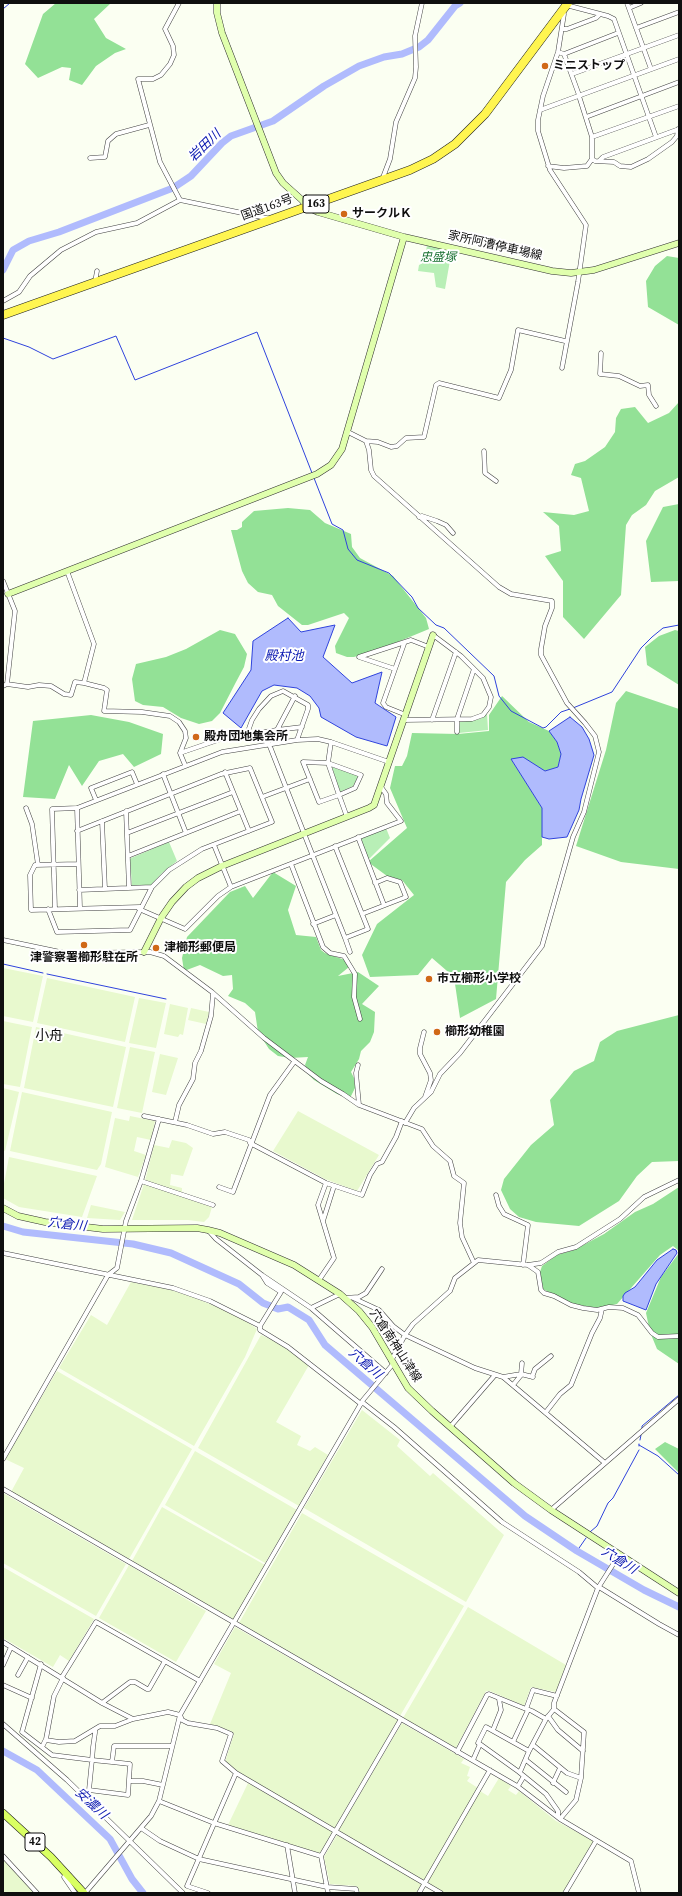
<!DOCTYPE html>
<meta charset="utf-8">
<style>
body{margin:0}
#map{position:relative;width:682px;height:1896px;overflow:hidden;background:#fbfff2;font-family:"Source Serif 4",serif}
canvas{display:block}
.frame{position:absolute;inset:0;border:4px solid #0f0f0f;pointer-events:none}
</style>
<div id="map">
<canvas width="682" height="1896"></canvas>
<div class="frame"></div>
</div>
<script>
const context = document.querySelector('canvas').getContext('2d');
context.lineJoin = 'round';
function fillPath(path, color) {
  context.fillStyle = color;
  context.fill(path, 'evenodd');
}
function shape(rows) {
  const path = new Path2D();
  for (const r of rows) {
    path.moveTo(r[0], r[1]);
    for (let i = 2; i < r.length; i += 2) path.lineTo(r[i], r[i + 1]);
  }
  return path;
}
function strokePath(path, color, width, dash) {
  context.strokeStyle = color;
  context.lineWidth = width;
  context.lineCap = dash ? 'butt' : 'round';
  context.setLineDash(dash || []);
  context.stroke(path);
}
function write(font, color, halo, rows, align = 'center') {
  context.font = font + ' "Source Serif 4","Noto Sans JP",serif';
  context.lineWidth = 4;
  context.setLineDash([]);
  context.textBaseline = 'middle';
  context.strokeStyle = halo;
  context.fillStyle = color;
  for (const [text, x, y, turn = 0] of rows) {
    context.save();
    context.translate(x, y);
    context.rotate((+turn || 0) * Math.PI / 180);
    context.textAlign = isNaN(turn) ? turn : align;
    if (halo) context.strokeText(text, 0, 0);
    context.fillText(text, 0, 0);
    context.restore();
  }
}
const farmland = shape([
 [3,968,43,976,33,1022,3,1016],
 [47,978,135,997,125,1042,37,1023],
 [139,998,166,1003,156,1048,129,1043],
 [170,1004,188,1008,183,1035,180,1034,178,1037,164,1034],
 [191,1008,209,1012,206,1024,188,1020],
 [3,1021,32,1027,20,1087,3,1084],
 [36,1027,126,1047,113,1107,24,1088],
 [130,1047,155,1052,142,1113,117,1108],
 [160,1054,178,1058,166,1095,152,1092],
 [3,1088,19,1092,5,1151,3,1150],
 [22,1092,112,1112,101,1164,97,1170,10,1151],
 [298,1111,379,1155,357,1191,325,1179,273,1151],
 [130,1116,155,1121,151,1140,137,1137,134,1151,146,1155,138,1177,105,1167,115,1118,129,1121],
 [172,1140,186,1143,193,1148,183,1176,171,1174,170,1185,182,1188,182,1193,145,1181,154,1145,169,1148],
 [9,1157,97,1176,82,1217,19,1207,3,1198,3,1189],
 [144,1184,212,1207,209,1217,204,1222,188,1220,132,1220],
 [91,1205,125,1212,120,1220,87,1218],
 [131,1282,171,1290,193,1297,241,1317,257,1329,245,1357,194,1446,59,1368,91,1315,107,1325],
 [261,1335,279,1343,309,1365,276,1422,301,1436,297,1445,310,1451,315,1447,328,1455,299,1506,198,1448],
 [57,1371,192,1449,129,1559,11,1492,24,1468,5,1459],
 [362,1410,400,1440,397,1446,430,1476,433,1473,504,1535,466,1602,304,1508],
 [195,1451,297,1510,265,1563,165,1505],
 [3,1493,126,1564,96,1616,3,1563],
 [162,1507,265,1565,234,1620,132,1561],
 [302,1513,464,1606,400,1716,239,1623],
 [129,1565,206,1611,176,1662,99,1618],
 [3,1567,94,1619,69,1661,60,1655,53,1667,3,1638],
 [468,1607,566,1665,556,1692,531,1687,524,1706,490,1691,486,1691,456,1748,403,1718],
 [235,1627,398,1720,334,1829,251,1781,225,1762,234,1734,231,1731,210,1724,231,1673,214,1664],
 [402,1723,464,1759,461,1763,470,1767,467,1776,470,1777,467,1781,478,1788,424,1881,338,1831],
 [499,1778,511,1786,508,1790,516,1795,519,1791,556,1821,594,1841,565,1891,562,1893,444,1893,427,1883,480,1791,488,1796],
 [248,1783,333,1832,321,1854,228,1825],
 [337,1835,422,1884,417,1893,360,1893,357,1886,330,1884,324,1857],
 [3,1859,35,1893,3,1893]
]);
const green = shape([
 [427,244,452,249,445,289,436,287,434,273,418,271,419,265,425,262],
 [487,714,488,730,459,733,460,722,480,719],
 [332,767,357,775,358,777,353,786,340,792],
 [386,828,390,838,368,860,361,838],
 [169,842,177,861,162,873,151,885,132,886,130,859,131,858]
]);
const forest = shape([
 [56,3,111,3,94,19,106,38,126,49,115,53,96,66,82,85,69,80,71,68,62,67,38,78,25,64,43,14],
 [667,256,679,258,679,325,648,307,646,281,655,266],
 [679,402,679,477,655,491,646,505,632,515,626,525,621,595,584,639,563,617,563,581,545,556,561,551,559,526,543,512,574,515,589,511,581,478,571,475,575,464,585,461,605,447,615,432,616,418,621,409,635,407,648,423,669,413],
 [679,504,679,581,651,582,646,541,663,507],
 [288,508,310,510,325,523,351,534,352,547,360,558,393,576,426,618,429,629,383,648,354,657,347,657,336,653,335,646,349,618,344,613,308,625,302,625,278,606,272,595,258,592,248,583,242,571,231,530,237,530,242,527,242,522,254,511],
 [220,630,235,634,247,654,244,667,236,682,220,713,212,721,199,724,181,718,163,707,143,705,135,701,132,679,136,664,166,657,186,649],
 [675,630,679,631,679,685,647,665,645,647,659,636],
 [626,691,679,709,679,869,621,862,576,846,606,750,616,703],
 [502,696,529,722,549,731,557,742,561,754,558,767,545,771,523,758,511,759,542,808,542,845,525,860,506,882,496,999,460,1018,454,977,432,958,418,975,370,977,362,955,377,924,414,895,402,880,387,876,368,862,407,828,390,788,395,766,402,766,407,756,412,733,458,734,489,731,489,715],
 [91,715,129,722,163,734,161,754,134,767,123,754,99,761,82,786,69,765,55,799,23,797,33,721],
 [273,872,296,886,288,910,296,935,316,937,321,950,325,953,345,960,349,967,338,976,358,972,379,986,362,1004,375,1012,374,1032,370,1042,361,1051,359,1059,351,1072,354,1078,355,1088,350,1098,337,1094,314,1080,309,1075,305,1065,308,1057,290,1058,278,1056,269,1049,258,1032,255,1012,245,1003,228,996,233,989,232,975,223,976,200,965,184,971,182,958,187,937,230,892,245,886,253,898],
 [679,1015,679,1161,652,1162,637,1176,619,1201,579,1226,536,1222,519,1217,510,1209,501,1190,504,1179,531,1145,554,1125,550,1100,574,1071,594,1061,600,1042,617,1031],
 [679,1187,679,1251,673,1246,660,1255,617,1304,598,1308,571,1304,543,1289,540,1272,542,1266,557,1255,574,1250,604,1234,635,1212,653,1204],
 [679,1253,679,1364,657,1349,650,1332,646,1313,661,1277],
 [665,1442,679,1449,679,1473,655,1449]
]);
const water = shape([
 [288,618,301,632,335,625,323,657,352,683,382,672,375,703,396,717,387,746,356,737,321,717,319,708,310,696,297,688,274,685,262,691,241,728,223,713,251,670,253,641,288,618],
 [570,717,582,727,589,739,594,755,581,799,579,810,567,837,549,839,542,837,542,808,511,759,523,757,545,771,558,767,561,754,557,742,549,731,570,717],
 [673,1249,676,1250,677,1253,656,1284,646,1310,623,1301,623,1296,625,1293,635,1287,657,1260,673,1249]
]);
const stream = shape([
 [3,9,10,3],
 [3,338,29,347,53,359,116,336,135,380,257,332,312,473],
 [314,478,332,524,343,530,348,549,357,560,389,573,412,597,418,608,436,625,444,628,494,676,499,696,511,711,543,728,546,727,561,712,570,709],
 [573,708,612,692,641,648,652,637,663,628,679,625],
 [3,964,43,973],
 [47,974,166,999],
 [642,1429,642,1426,679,1395],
 [640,1440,641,1435],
 [639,1445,658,1456,679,1475],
 [639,1446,639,1444],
 [590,1532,597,1526,608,1503,613,1498,639,1450],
 [577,1551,586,1538]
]);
const river = shape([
 [3,270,13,250,29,241,59,232,173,188,191,176,222,143,231,136,273,121,324,86,359,66,384,57,402,54,419,47,428,40,455,6,460,3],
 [3,1226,23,1232,133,1244,171,1253,239,1284,263,1303,278,1309,288,1307,309,1320,325,1345,525,1516,577,1551,644,1590,679,1607],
 [3,1751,37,1770,110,1839,132,1879,143,1893]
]);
const street = shape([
 [179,3,165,29,173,46,174,55,170,64,161,75,153,79,138,79,160,162,180,200],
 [627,3,651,69],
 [566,5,608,16,614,19,656,137],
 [629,8,641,3],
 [636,28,679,12],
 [562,29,567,29,596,18,600,14],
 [558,52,564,54,618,33],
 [564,54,579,95],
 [572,74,679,35],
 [540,110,679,59],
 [586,117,679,82],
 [592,137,679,106],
 [90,158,105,157,108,141,116,134,149,125],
 [592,159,595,161,614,162,620,166,631,167,648,159,672,142,677,136,678,129],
 [599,161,603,157,679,129],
 [548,166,564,168,587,166,592,159,592,137,579,96],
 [382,180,390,159,396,122,415,78,416,67,415,36,422,3],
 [95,282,97,271],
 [3,301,19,292,30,276,61,250,96,232,137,223,180,200,271,219],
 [601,353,600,374,619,376,640,386,648,385,649,395,656,406],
 [562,368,578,282,586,225,550,170,538,131,538,120,543,96,558,52,564,14,562,11],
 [348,432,366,441,378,442,391,447,397,446,406,438,424,437,436,385,439,383,499,398,511,370,518,330,565,341],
 [366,441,369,450,371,470,374,476,499,587,511,594,552,601,552,608,545,626,541,649,541,655,567,703,585,723,595,736,599,752,584,812,573,837,542,946,460,1053,440,1074,431,1092,414,1108,405,1123],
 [484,451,485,473,496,481],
 [419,517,422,516,437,521,446,525,453,533],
 [67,571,94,644,84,683],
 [3,581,15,611,7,684],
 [395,669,404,644],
 [3,686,7,684,28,687,39,685,51,686,64,694,71,695,75,682,84,683,104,688,107,690,104,711,142,712,170,716,179,722,185,731,186,738,180,753,185,765],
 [406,715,386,707,383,703,395,669,359,657,411,640,429,647],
 [404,720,472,719,483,715,489,707,491,697,483,678,461,656,433,635],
 [432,720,456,652],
 [277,730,302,727],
 [457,732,457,719,474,669],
 [254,733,269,744,345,938,368,929,335,846],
 [247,734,252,720,259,709,271,696,283,691,308,705,308,709,297,740],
 [180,753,221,739,277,730,295,696],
 [328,763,339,795,319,802,303,762,328,763,331,742],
 [328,763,361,775,355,788,339,795,347,817],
 [225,772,249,831],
 [163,774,186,833],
 [262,797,310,779],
 [96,800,91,788,132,772,137,784],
 [26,808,32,824,38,865],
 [77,808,80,908],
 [126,811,129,888],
 [102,821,105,889],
 [127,833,233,792],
 [358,837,384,905],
 [214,845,231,887],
 [128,856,241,811],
 [78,864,35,865,30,875,31,910,140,907],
 [291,864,323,947,330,953,344,956,355,974,354,997,360,1019],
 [79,890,152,887],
 [48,909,57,932,130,930,152,887,169,870,202,849,272,822,250,768,221,774,77,831],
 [55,909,52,809,77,808,222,752,297,740,318,739,331,742,389,762],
 [139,909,185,929,218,896,231,887,401,821,387,803,386,794,381,787],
 [362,914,406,897,400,882,387,878,375,883],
 [313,924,336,915],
 [345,938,350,952],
 [3,940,65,953,150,952,164,956,212,992,264,1038,321,1081,343,1094,359,1105,422,1129,433,1146,450,1161,454,1176,464,1183,460,1223,462,1237,474,1263],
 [424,1032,420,1048,420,1054,430,1073,431,1080,425,1097],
 [358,1065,356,1073,359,1105],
 [144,1116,187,1125,213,1134,225,1132,249,1140,250,1143,326,1183,362,1195,370,1175,377,1164,382,1162,396,1137,402,1121],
 [175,1122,179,1105,193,1079,195,1063,201,1051,211,1016,213,994],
 [141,1181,213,1205],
 [219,1187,233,1192,270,1095,294,1062],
 [496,1195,499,1206,504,1214,528,1225,523,1265],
 [323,1221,334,1186],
 [208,1230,216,1239,262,1275,311,1308,386,1373],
 [3,1253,173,1288,210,1301,260,1326],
 [528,1265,538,1272,541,1290,544,1293,554,1296,571,1305,583,1308,597,1310,609,1307,623,1308,638,1315,652,1333,658,1337,679,1336],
 [262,1275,267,1283,281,1292,260,1326,260,1330,288,1347,361,1404],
 [319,1280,334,1258,318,1205,326,1183],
 [344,1298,359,1297,366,1293,382,1269],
 [353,1298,379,1310,393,1326,405,1335,475,1368,503,1377,605,1463],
 [311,1308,340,1294],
 [391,1361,405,1335,413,1324,450,1291,455,1278,478,1260,528,1265,541,1263,558,1252,576,1247,620,1219,644,1197,679,1180],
 [521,1374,522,1363],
 [503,1377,521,1374,533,1377],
 [532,1377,535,1369,551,1356],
 [513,1385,522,1374],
 [362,1402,394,1427,502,1522,579,1572,598,1588],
 [546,1412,560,1394,571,1385,592,1333,600,1318,602,1309],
 [450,1427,495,1375],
 [3,1459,108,1275,117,1268,126,1221,141,1181,159,1119],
 [3,1489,517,1786,560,1819,631,1861,639,1893],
 [551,1510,679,1399],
 [599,1587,659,1624,679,1635],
 [3,1642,102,1703,133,1719],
 [41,1664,22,1732,52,1755,92,1760,112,1762,130,1764,128,1795,89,1790,92,1760,93,1748,93,1747,95,1733,95,1730],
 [3,1665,11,1647],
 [18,1675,28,1657],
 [62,1677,96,1622,200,1681],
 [3,1685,32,1698],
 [102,1703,130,1682,135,1682,147,1689,149,1689,165,1661],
 [527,1709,532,1711,546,1719],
 [554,1709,584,1732,581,1778,576,1800,560,1819],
 [548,1716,558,1730,583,1751],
 [3,1724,67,1780,183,1893],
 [493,1730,501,1710,499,1699],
 [46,1740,59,1742,75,1741,100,1726,115,1726,133,1719,168,1712,180,1715,182,1720,188,1723,217,1728,231,1734,222,1761,236,1773,441,1893],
 [513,1742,528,1710],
 [480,1744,519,1772,546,1794,558,1811,558,1817],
 [533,1745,567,1773,581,1778],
 [42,1747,46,1739,54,1696,63,1678],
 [457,1752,487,1695,489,1694,526,1709,533,1690,557,1696],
 [473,1760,480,1744,478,1743,486,1727,529,1751,546,1719,554,1709,554,1703,598,1588,619,1555],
 [526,1760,566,1792],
 [112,1762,114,1746,172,1746],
 [520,1772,529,1751],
 [129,1781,143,1781,163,1785],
 [553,1783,560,1768],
 [518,1786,524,1776],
 [159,1801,214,1823,321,1856],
 [141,1828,160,1841,199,1859,327,1887,356,1889,357,1893],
 [287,1845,295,1893],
 [3,1856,37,1893],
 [66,1873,64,1877,75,1893],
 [85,1893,151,1816,159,1801,180,1715,363,1400,393,1364],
 [208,1893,187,1886,236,1773],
 [328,1893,321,1856,401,1719],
 [419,1893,490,1770],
 [565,1893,596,1841]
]);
const secondary = shape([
 [217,3,217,13,222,33,276,173,283,183,302,200,308,207,318,212,404,237,552,271,571,273,594,270,679,243],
 [8,594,317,474,331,465,342,449,404,237],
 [144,952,161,918,172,902,186,887,198,878,222,866,369,808,374,805,433,635],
 [3,1208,18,1216,45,1222,103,1229,197,1228,208,1230,220,1233,294,1265,340,1294,359,1311,372,1327,408,1388,432,1411,514,1483,551,1510,679,1593]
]);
const primary = shape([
 [3,1813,51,1857,84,1893]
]);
const highway = shape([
 [3,315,410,170,433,159,455,144,485,114,568,3]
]);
const markers = [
 [545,66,4,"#d06817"],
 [344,214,4,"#d06817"],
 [196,737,4,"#d06817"],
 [84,945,4,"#d06817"],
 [156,948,4,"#d06817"],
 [429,979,4,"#d06817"],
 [437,1032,4,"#d06817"]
];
const shields = [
 [316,204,26],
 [35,1842,20]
];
const shieldNames = [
 ["163",316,204],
 ["42",35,1842]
];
const poiNames = [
 ["ミニストップ",553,66],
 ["サークルＫ",352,214],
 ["殿舟団地集会所",204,737],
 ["津櫛形郵便局",164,948],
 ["津警察署櫛形駐在所",84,958,"center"],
 ["市立櫛形小学校",437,979],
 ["櫛形幼稚園",445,1032]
];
const streetNames = [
 ["国道163号",267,208,-20],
 ["家所阿漕停車場線",495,246,13],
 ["穴倉南神山津線",395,1346,57]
];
const parkNames = [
 ["忠盛塚",438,258]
];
const waterNames = [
 ["岩田川",205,146,-44],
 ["殿村池",284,657],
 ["穴倉川",67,1225,6],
 ["穴倉川",365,1364,41],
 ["穴倉川",619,1561,32],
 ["安濃川",91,1804,43]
];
const quarterNames = [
 ["小舟",49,1036]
];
fillPath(farmland, '#e8f9ce');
fillPath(green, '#b8efb6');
fillPath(forest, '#93e196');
fillPath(water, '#b0bbfd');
strokePath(water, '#2f43dc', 1);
strokePath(stream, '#2f43dc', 1);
strokePath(river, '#b0bbfd', 7);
strokePath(street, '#424242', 5);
strokePath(secondary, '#313131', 7);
strokePath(primary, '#202020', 8);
strokePath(highway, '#202020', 9);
strokePath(street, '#fff', 4);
strokePath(secondary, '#e0ffad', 6);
strokePath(primary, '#d9ff62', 7);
strokePath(highway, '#fff550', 8);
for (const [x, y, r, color] of markers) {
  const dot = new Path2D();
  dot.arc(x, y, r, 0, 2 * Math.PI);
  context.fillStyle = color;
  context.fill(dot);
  strokePath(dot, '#fff', 1.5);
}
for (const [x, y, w] of shields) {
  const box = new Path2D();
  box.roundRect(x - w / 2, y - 9, w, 18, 3);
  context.fillStyle = '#fff';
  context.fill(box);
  strokePath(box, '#0f0f0f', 1);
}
write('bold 11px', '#0f0f0f', null, shieldNames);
write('bold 12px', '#0f0f0f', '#fff', poiNames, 'left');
write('12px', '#0f0f0f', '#fff', streetNames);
write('italic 12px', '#176f30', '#fff', parkNames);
write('italic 13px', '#0917b0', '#fff', waterNames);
write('14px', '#0f0f0f', '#fff', quarterNames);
</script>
